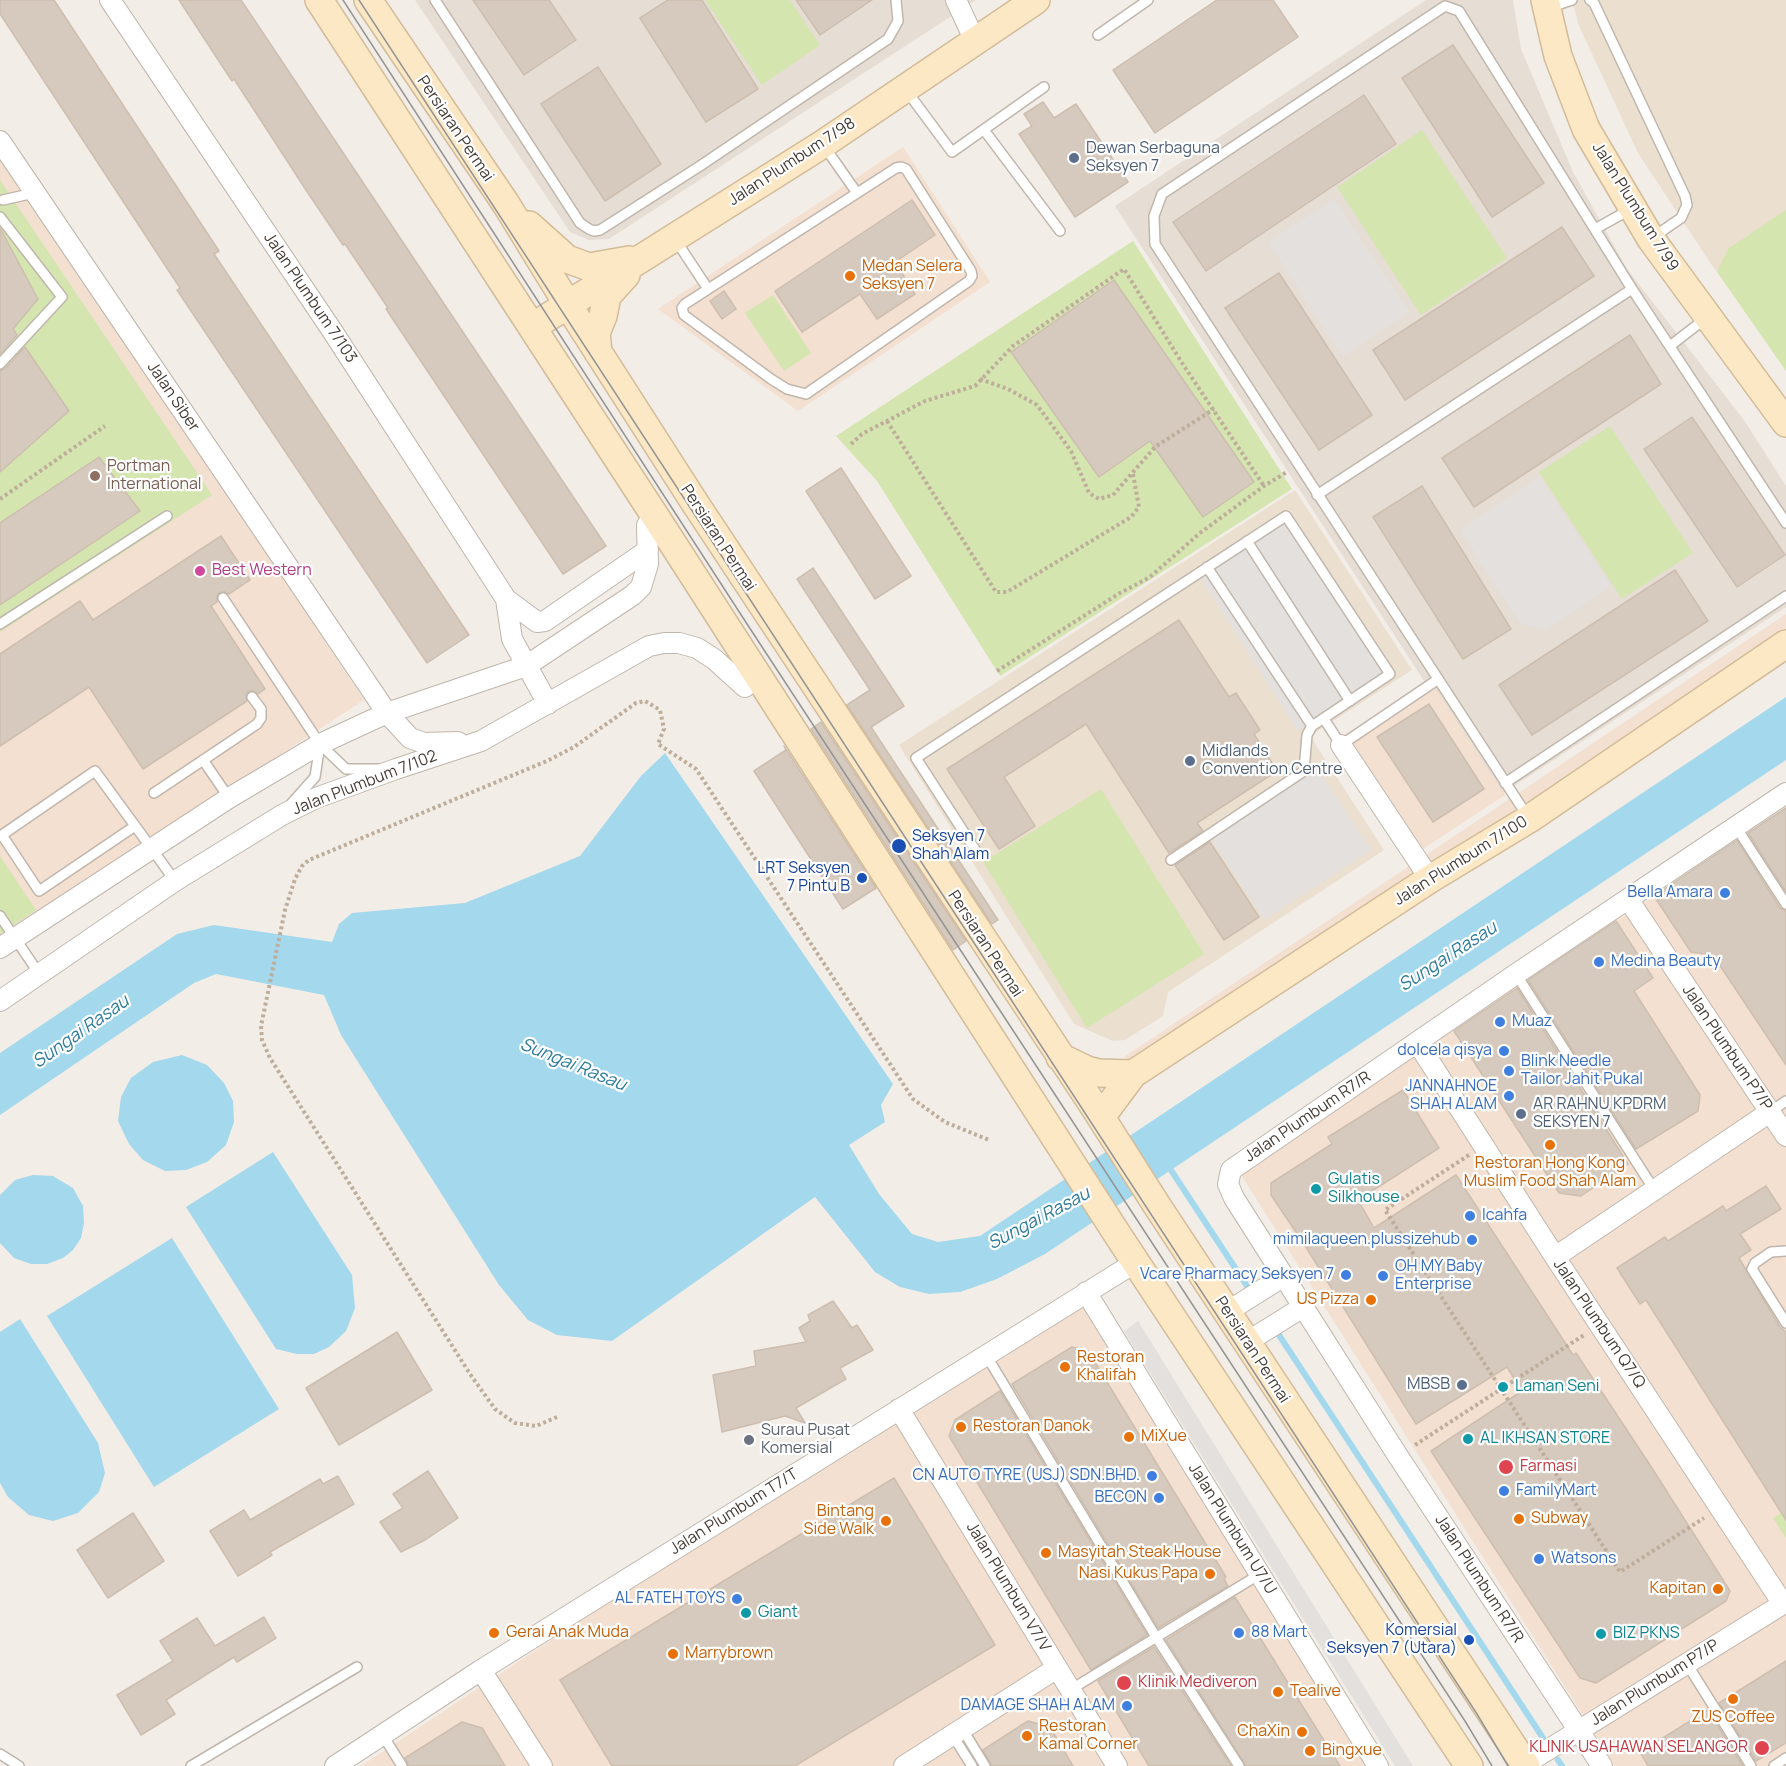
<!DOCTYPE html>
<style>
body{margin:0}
canvas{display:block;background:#f2ede6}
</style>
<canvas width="1786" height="1766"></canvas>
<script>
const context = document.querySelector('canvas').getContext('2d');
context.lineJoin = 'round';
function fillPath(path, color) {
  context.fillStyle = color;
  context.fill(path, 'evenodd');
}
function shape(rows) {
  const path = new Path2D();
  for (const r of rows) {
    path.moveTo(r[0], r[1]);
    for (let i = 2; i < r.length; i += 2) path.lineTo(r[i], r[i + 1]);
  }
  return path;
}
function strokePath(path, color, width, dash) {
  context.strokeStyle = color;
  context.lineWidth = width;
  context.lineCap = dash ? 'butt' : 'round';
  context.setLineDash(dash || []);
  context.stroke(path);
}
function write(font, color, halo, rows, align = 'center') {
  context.font = font + ' Manrope,sans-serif';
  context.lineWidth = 4.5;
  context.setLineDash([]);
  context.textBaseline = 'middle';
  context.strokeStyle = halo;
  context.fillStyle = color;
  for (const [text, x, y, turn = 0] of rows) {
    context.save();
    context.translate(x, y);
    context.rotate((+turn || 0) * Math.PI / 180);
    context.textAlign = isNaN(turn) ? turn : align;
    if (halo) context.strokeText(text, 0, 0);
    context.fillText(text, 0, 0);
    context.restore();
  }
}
const residential = shape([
 [415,0,976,0,609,239,589,240,570,232],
 [1426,0,1513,0,1521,49,1573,172,1627,269,1744,420,1786,486,1786,607,1499,796,1115,206]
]);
const commercial = shape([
 [903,147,990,282,798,411,658,309],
 [0,154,364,700,0,936],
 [1786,614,1786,659,1144,1084,1124,1057],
 [1435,688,1505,795,1420,851,1351,744],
 [1786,811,1786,1766,1615,1766,1240,1173,1439,1036],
 [1083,1304,1369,1766,361,1766,598,1609]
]);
const education = shape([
 [1572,0,1786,0,1786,364,1711,264,1638,153,1579,26],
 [1295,490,1412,670,1310,736,1384,850,1168,992,1163,1016,1125,1040,1113,1041,1074,1024,899,745]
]);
const green = shape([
 [705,0,790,0,820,45,762,85],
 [1422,130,1507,258,1421,315,1337,187],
 [0,180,212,495,0,632],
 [1786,210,1786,371,1717,272,1728,249],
 [1133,241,1292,489,1000,676,877,481,836,436],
 [773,295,811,353,784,371,745,313],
 [1610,426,1693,553,1622,599,1539,472],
 [1101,789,1204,954,1087,1028,983,862],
 [0,856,36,910,0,934],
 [1786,1510,1786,1538,1773,1518]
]);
const parking = shape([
 [1334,199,1409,312,1343,356,1268,242],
 [1540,477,1611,586,1547,630,1521,624,1460,530],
 [1291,512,1392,671,1298,731,1196,572],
 [1317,768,1371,850,1264,920,1210,838],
 [1138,1321,1413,1766,1395,1766,1124,1331]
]);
const water = shape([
 [1786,697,1786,760,1045,1254,997,1279,960,1292,929,1294,900,1287,875,1272,815,1197,612,1341,557,1335,528,1320,499,1285,341,1035,324,995,216,974,194,983,0,1115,0,1053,177,934,214,925,332,942,339,924,352,913,465,903,580,856,641,776,665,753,893,1084,881,1105,885,1122,849,1145,879,1194,912,1234,938,1242,980,1236],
 [182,1055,207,1065,224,1083,233,1101,234,1122,226,1145,207,1162,186,1170,165,1171,143,1160,129,1144,118,1121,121,1097,131,1078,153,1062],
 [273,1152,352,1275,355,1308,346,1331,329,1347,314,1354,297,1354,276,1349,186,1207],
 [33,1175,53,1176,73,1188,83,1206,84,1223,81,1238,73,1250,63,1258,47,1264,31,1264,14,1258,0,1243,0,1195,15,1180],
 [172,1238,279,1409,154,1487,47,1316],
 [20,1319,98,1443,105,1473,99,1492,78,1513,53,1521,29,1515,8,1497,0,1483,0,1332]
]);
const stream = shape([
 [1167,1164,1247,1286],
 [1279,1335,1543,1738],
 [1558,1760,1562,1766]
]);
const building = shape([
 [0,0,54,0,219,251,214,254,469,635,427,663,177,290,180,288,0,14,0,0],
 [179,0,241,0,606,546,563,574,386,309,388,308,345,244,343,245,306,190,234,79,232,81,179,0],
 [473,0,549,0,576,40,524,75,473,0],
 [668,0,702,0,758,89,706,122,640,18,668,0],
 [796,0,872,0,820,35,796,0],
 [1217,0,1273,0,1298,37,1155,133,1113,70,1217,0],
 [1453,45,1544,183,1492,217,1402,78,1453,45],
 [598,67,661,164,605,201,541,104,598,67],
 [1364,95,1396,144,1206,271,1173,222,1364,95],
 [1043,102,1054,118,1076,104,1128,182,1075,217,1019,134,1032,126,1024,114,1043,102],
 [912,200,935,235,895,262,915,294,877,319,860,294,802,332,775,291,912,200],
 [1562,227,1594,276,1405,400,1373,350,1562,227],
 [0,228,38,299,13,329,17,335,0,354,0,228],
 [1279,273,1372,415,1319,450,1225,308,1279,273],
 [1114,280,1254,482,1203,517,1150,441,1099,477,1011,352,1114,280],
 [724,291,736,309,722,319,710,301,724,291],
 [1630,335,1661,384,1474,507,1442,458,1630,335],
 [25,347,69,411,0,472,0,371,5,369,25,347],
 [1692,417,1785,555,1737,587,1644,449,1692,417],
 [99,457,140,511,0,605,0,523,99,457],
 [841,468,911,576,875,599,806,491,841,468],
 [1422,486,1511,629,1463,659,1373,517,1422,486],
 [221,536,250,580,229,594,225,592,220,592,217,596,217,602,211,606,265,689,258,694,254,691,248,691,246,695,247,701,143,769,89,687,0,746,0,654,80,601,93,620,221,536],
 [813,568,904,706,871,727,998,920,992,924,847,705,870,690,797,579,813,568],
 [1675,570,1708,621,1532,735,1499,685,1675,570],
 [1179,620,1229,697,1236,693,1260,730,1254,734,1277,771,1197,823,1203,831,1169,853,1086,724,1004,777,1035,826,999,849,947,769,1179,620],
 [1429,704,1484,789,1433,822,1377,737,1429,704],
 [821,722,966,941,953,950,811,729,821,722],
 [784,746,876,888,843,909,754,771,786,750,784,746],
 [1786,808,1786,892,1748,833,1786,808],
 [1737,840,1780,908,1786,911,1786,1065,1713,955,1691,952,1654,896,1737,840],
 [1210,842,1259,917,1224,940,1175,865,1210,842],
 [1616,921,1653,978,1634,991,1700,1095,1698,1111,1636,1149,1528,980,1616,921],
 [1517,988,1628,1164,1581,1196,1559,1193,1454,1031,1517,988],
 [1403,1090,1439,1148,1358,1200,1374,1228,1456,1175,1573,1355,1576,1353,1650,1465,1730,1591,1726,1601,1596,1683,1580,1678,1431,1451,1522,1391,1507,1367,1416,1424,1304,1244,1271,1195,1271,1183,1332,1144,1328,1137,1403,1090],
 [1766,1186,1781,1209,1740,1234,1751,1250,1739,1258,1780,1327,1786,1332,1786,1520,1646,1300,1640,1304,1617,1268,1665,1237,1668,1241,1723,1206,1726,1211,1766,1186],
 [833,1301,852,1328,857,1325,873,1350,840,1368,846,1379,796,1408,805,1423,785,1416,722,1432,713,1375,756,1366,754,1351,806,1342,799,1328,810,1321,808,1315,833,1301],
 [397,1332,432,1390,339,1445,306,1388,397,1332],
 [1072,1347,1088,1351,1226,1577,1224,1579,1228,1586,1158,1628,1012,1384,1072,1347],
 [1000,1391,1147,1635,1091,1670,949,1436,955,1420,1000,1391],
 [428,1471,458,1518,425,1540,401,1552,380,1522,403,1508,393,1494,428,1471],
 [338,1476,354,1504,270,1552,272,1555,238,1576,210,1531,244,1510,250,1520,320,1479,323,1484,338,1476],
 [894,1478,995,1645,795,1766,612,1766,560,1680,894,1478],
 [133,1513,164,1561,108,1598,77,1550,133,1513],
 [1235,1597,1288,1683,1340,1766,1246,1766,1166,1640,1235,1597],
 [264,1617,276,1638,237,1662,234,1657,166,1700,175,1714,141,1735,117,1695,173,1661,160,1641,197,1618,215,1646,264,1617],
 [1154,1647,1231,1766,1149,1766,1098,1681,1154,1647],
 [1786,1661,1786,1743,1756,1761,1719,1703,1786,1661],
 [1708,1710,1743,1766,1648,1766,1640,1752,1708,1710],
 [1028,1721,1050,1727,1073,1766,992,1766,983,1750,1028,1721],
 [462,1722,482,1728,505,1766,409,1766,405,1758,462,1722]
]);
const path = shape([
 [980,379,1008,389,1037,405,1071,451,1089,493,1099,499,1113,495,1155,447,1214,409],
 [887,421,996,592,1007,592,1131,517,1139,507,1133,474],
 [851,444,862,434,925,401,975,386,1013,346,1124,269,1182,363,1264,486],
 [0,499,105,426],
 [997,671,1120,593,1150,577,1200,533,1264,486,1287,472],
 [1469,1155,1385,1210,1501,1389,1620,1572,1704,1518],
 [557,1417,536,1426,515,1423,495,1409,470,1374,270,1058,262,1040,261,1026,285,910,295,879,302,866,309,860,547,761,574,747,636,703,645,701,660,710,664,729,658,744,696,769,913,1099,945,1122,989,1140],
 [1415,1445,1584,1335]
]);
const lane = shape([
 [435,0,580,223,589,229,594,231,600,230,700,166,888,39,898,21,896,0],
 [1590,0,1594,3,1685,196,1687,205,1681,218,1652,238],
 [1548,8,1572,0],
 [1098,35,1148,0],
 [906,90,952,152,1044,87],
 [984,130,1060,231],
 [824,146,857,193],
 [901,167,906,169,971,271,972,276,969,281,806,394,787,389,771,379,684,315,682,308,685,304,896,168,901,167],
 [3,200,34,193],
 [0,217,62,297,0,364],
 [1595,229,1631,209],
 [675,239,708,289],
 [1670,346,1706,318],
 [1317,495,1632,289],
 [1247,541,1350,701],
 [1207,567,1312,726],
 [223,598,320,744,346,769,379,769],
 [0,624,167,516],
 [1324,719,1341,745,1437,680],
 [203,760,229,798],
 [1505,783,1786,596],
 [154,793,257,724,261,718,261,709,252,697],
 [291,804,315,777,320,744],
 [1528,817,1155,244,1154,216,1162,194,1445,6,1459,11,1632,289,1786,523],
 [135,826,39,891,2,835,95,771,152,849,175,881],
 [1736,827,1786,904],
 [976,851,916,758,1286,516,1390,674,1312,726,1307,735,1304,771,1171,860],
 [0,916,40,975],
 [1516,974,1655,1191],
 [1770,1112,1786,1101],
 [1786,1251,1771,1252,1755,1263,1752,1269,1786,1323],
 [986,1355,1156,1637,1239,1766],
 [1687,1664,1751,1766],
 [1070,1690,1260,1574],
 [963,1730,985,1766],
 [382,1734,402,1766],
 [953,1736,972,1766],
 [0,1754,19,1766],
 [191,1766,357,1667],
 [1774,1766,1786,1758]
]);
const street = shape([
 [110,0,333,332,506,599,537,622,545,621,648,550],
 [956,0,975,41],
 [0,141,387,713,410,738,424,743,458,742],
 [506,599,512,639,548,704],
 [1341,745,1430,879],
 [1628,899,1786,1136],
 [0,948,229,798,320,744,387,713,526,666,633,595,641,587,648,564,647,525],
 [0,1001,175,881,282,815,316,798,396,769,481,741,649,646,664,643,679,643,697,648,714,659,745,687],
 [1417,1042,1555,1257,1783,1604],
 [1555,1257,1770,1112],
 [1086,1292,1378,1766],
 [1227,1312,1284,1276],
 [1247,1342,1303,1307],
 [899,1409,1117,1766],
 [481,1670,542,1766],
 [1525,1764,1786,1602],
 [335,1766,481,1670,1136,1262],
 [904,1766,1057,1668],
 [1602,1766,1398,1456,1234,1198,1228,1184,1231,1170,1516,974,1786,793]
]);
const secondary = shape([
 [319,0,657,519,1121,1240,1469,1766],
 [368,0,506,204,568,305,693,500,1095,1108,1156,1204,1526,1766],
 [1545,0,1558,56,1586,129,1651,239,1786,423],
 [529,225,567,259,589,267,629,260],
 [545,319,823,144,1036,0],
 [598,352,596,333,603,316,607,296,626,275],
 [1060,1057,1087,1070,1099,1073,1133,1074],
 [1101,1117,1133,1074,1430,879,1529,819,1786,644]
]);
const tram = shape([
 [343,0,749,627,1465,1721,1492,1766],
 [359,0,1477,1714,1508,1766]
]);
const markers = [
 [1074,158,6,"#5c6f8a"],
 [850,276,6,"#e8710a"],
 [95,476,6,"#8d6e63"],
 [200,571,6,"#d1479c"],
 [1190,761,6,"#5c6f8a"],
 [899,846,8,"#1a4fb4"],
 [862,878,6,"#1a4fb4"],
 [1725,893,6,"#3f7fe0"],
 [1599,962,6,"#3f7fe0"],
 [1500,1022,6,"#3f7fe0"],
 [1504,1051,6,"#3f7fe0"],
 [1509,1071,6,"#3f7fe0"],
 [1509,1096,6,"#3f7fe0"],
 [1521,1114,6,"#5c6f8a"],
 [1550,1145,6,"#e8710a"],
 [1316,1189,6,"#0f9aa8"],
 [1470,1216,6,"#3f7fe0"],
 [1472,1240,6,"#3f7fe0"],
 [1346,1275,6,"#3f7fe0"],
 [1383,1276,6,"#3f7fe0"],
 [1371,1300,6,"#e8710a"],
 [1065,1367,6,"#e8710a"],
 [1462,1385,6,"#5c6f8a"],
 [1503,1387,6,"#0f9aa8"],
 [961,1427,6,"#e8710a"],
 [1129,1437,6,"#e8710a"],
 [1468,1439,6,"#0f9aa8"],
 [749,1440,6,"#6b7280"],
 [1506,1467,8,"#e0444e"],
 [1152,1476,6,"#3f7fe0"],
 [1504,1491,6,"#3f7fe0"],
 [1159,1498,6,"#3f7fe0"],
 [1519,1519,6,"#e8710a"],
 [886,1521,6,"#e8710a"],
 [1046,1553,6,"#e8710a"],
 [1539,1559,6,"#3f7fe0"],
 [1210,1574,6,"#e8710a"],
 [1718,1589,6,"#e8710a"],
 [737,1599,6,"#3f7fe0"],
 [746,1613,6,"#0f9aa8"],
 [494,1633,6,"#e8710a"],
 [1239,1633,6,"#3f7fe0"],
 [1601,1634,6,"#0f9aa8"],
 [1469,1640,6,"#1a4fb4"],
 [673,1654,6,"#e8710a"],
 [1124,1683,8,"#e0444e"],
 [1278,1692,6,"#e8710a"],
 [1733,1699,6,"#e8710a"],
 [1127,1706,6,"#3f7fe0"],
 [1302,1732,6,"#e8710a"],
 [1027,1736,6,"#e8710a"],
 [1762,1748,8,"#e0444e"],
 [1310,1751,6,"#e8710a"]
];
const streetNames = [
 ["Persiaran Permai",455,129,56],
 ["Jalan Plumbum 7/98",792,162,-33],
 ["Jalan Plumbum 7/99",1635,207,58],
 ["Jalan Plumbum 7/103",310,298,56],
 ["Jalan Siber",173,397,56],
 ["Persiaran Permai",718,538,57],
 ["Jalan Plumbum 7/102",365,783,-21],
 ["Jalan Plumbum 7/100",1461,861,-32],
 ["Persiaran Permai",985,944,57],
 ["Jalan Plumbum P7/P",1727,1048,56],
 ["Jalan Plumbum R7/R",1308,1117,-34],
 ["Jalan Plumbum Q7/Q",1599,1324,56],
 ["Persiaran Permai",1252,1350,57],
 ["Jalan Plumbum T7/T",734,1512,-32],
 ["Jalan Plumbum U7/U",1232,1529,58],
 ["Jalan Plumbum R7/R",1479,1579,57],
 ["Jalan Plumbum V7/V",1008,1587,59],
 ["Jalan Plumbum P7/P",1655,1683,-32]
];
const serviceNames = [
 ["Dewan Serbaguna",1086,149],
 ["Seksyen 7",1086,167],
 ["Midlands",1202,752],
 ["Convention Centre",1202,770],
 ["AR RAHNU KPDRM",1533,1105],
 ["SEKSYEN 7",1533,1123],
 ["MBSB",1450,1385,"right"]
];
const foodNames = [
 ["Medan Selera",862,267],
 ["Seksyen 7",862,285],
 ["Restoran Hong Kong",1550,1164,"center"],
 ["Muslim Food Shah Alam",1550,1182,"center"],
 ["US Pizza",1359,1300,"right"],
 ["Restoran",1077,1358],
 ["Khalifah",1077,1376],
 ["Restoran Danok",973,1427],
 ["MiXue",1141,1437],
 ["Bintang",874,1512,"right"],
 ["Side Walk",874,1530,"right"],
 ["Subway",1531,1519],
 ["Masyitah Steak House",1058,1553],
 ["Nasi Kukus Papa",1198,1574,"right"],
 ["Kapitan",1706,1589,"right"],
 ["Gerai Anak Muda",506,1633],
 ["Marrybrown",685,1654],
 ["Tealive",1290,1692],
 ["ZUS Coffee",1733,1718,"center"],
 ["Restoran",1039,1727],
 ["Kamal Corner",1039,1745],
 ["ChaXin",1290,1732,"right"],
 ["Bingxue",1322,1751]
];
const educationNames = [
 ["Portman",107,467],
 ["International",107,485]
];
const hotelNames = [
 ["Best Western",212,571]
];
const transitNames = [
 ["Seksyen 7",912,837,"left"],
 ["Shah Alam",912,855,"left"],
 ["LRT Seksyen",850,869],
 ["7 Pintu B",850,887],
 ["Komersial",1457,1631],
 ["Seksyen 7 (Utara)",1457,1649]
];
const shopNames = [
 ["Bella Amara",1713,893],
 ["Medina Beauty",1611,962,"left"],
 ["Muaz",1512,1022,"left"],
 ["dolcela qisya",1492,1051],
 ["Blink Needle",1521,1062,"left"],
 ["Tailor Jahit Pukal",1521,1080,"left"],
 ["JANNAHNOE",1497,1087],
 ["SHAH ALAM",1497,1105],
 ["Icahfa",1482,1216,"left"],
 ["mimilaqueen.plussizehub",1460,1240],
 ["OH MY Baby",1395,1267,"left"],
 ["Enterprise",1395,1285,"left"],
 ["Vcare Pharmacy Seksyen 7",1334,1275],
 ["CN AUTO TYRE (USJ) SDN.BHD.",1140,1476],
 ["FamilyMart",1516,1491,"left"],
 ["BECON",1147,1498],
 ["Watsons",1551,1559,"left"],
 ["AL FATEH TOYS",725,1599],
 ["88 Mart",1251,1633,"left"],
 ["DAMAGE SHAH ALAM",1115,1706]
];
const cultureNames = [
 ["Gulatis",1328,1180],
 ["Silkhouse",1328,1198],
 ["Laman Seni",1515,1387],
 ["AL IKHSAN STORE",1480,1439],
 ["Giant",758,1613],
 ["BIZ PKNS",1613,1634]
];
const worshipNames = [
 ["Surau Pusat",761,1431],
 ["Komersial",761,1449]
];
const healthNames = [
 ["Farmasi",1520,1467],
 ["Klinik Mediveron",1138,1683],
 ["KLINIK USAHAWAN SELANGOR",1748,1748,"right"]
];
const waterNames = [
 ["Sungai Rasau",1448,957,-33],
 ["Sungai Rasau",81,1032,-35],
 ["Sungai Rasau",573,1065,22],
 ["Sungai Rasau",1039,1219,-28]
];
fillPath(residential, '#e6ded4');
fillPath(commercial, '#f3e0d1');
fillPath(education, '#ebdfd0');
fillPath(green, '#d4e5b0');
fillPath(parking, '#e3e0dd');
fillPath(water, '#a4d8ed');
strokePath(stream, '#a4d8ed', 6);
fillPath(building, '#d6cabe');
strokePath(building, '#cdbeaf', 1.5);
strokePath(lane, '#c0b6ac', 12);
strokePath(street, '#c0b6ac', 22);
strokePath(secondary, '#d3bc99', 30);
strokePath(path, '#bead9a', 4, [3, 3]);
strokePath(lane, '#fff', 9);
strokePath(street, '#fff', 20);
strokePath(secondary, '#fce8c5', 27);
strokePath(tram, '#959595', 1.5);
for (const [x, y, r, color] of markers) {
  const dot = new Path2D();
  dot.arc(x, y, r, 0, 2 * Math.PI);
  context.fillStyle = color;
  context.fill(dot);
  strokePath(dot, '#fff', 2);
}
write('16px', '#443c35', '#fff', streetNames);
write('16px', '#4e5e75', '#fff', serviceNames, 'left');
write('16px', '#c56008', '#fff', foodNames, 'left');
write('16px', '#785e54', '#fff', educationNames, 'left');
write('16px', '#b23c85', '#fff', hotelNames, 'left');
write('16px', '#164399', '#fff', transitNames, 'right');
write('16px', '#366cbe', '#fff', shopNames, 'right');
write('16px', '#0d838f', '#fff', cultureNames, 'left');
write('16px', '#5b616d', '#fff', worshipNames, 'left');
write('16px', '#be3a42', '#fff', healthNames, 'left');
write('italic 18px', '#307c9c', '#fff', waterNames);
</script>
